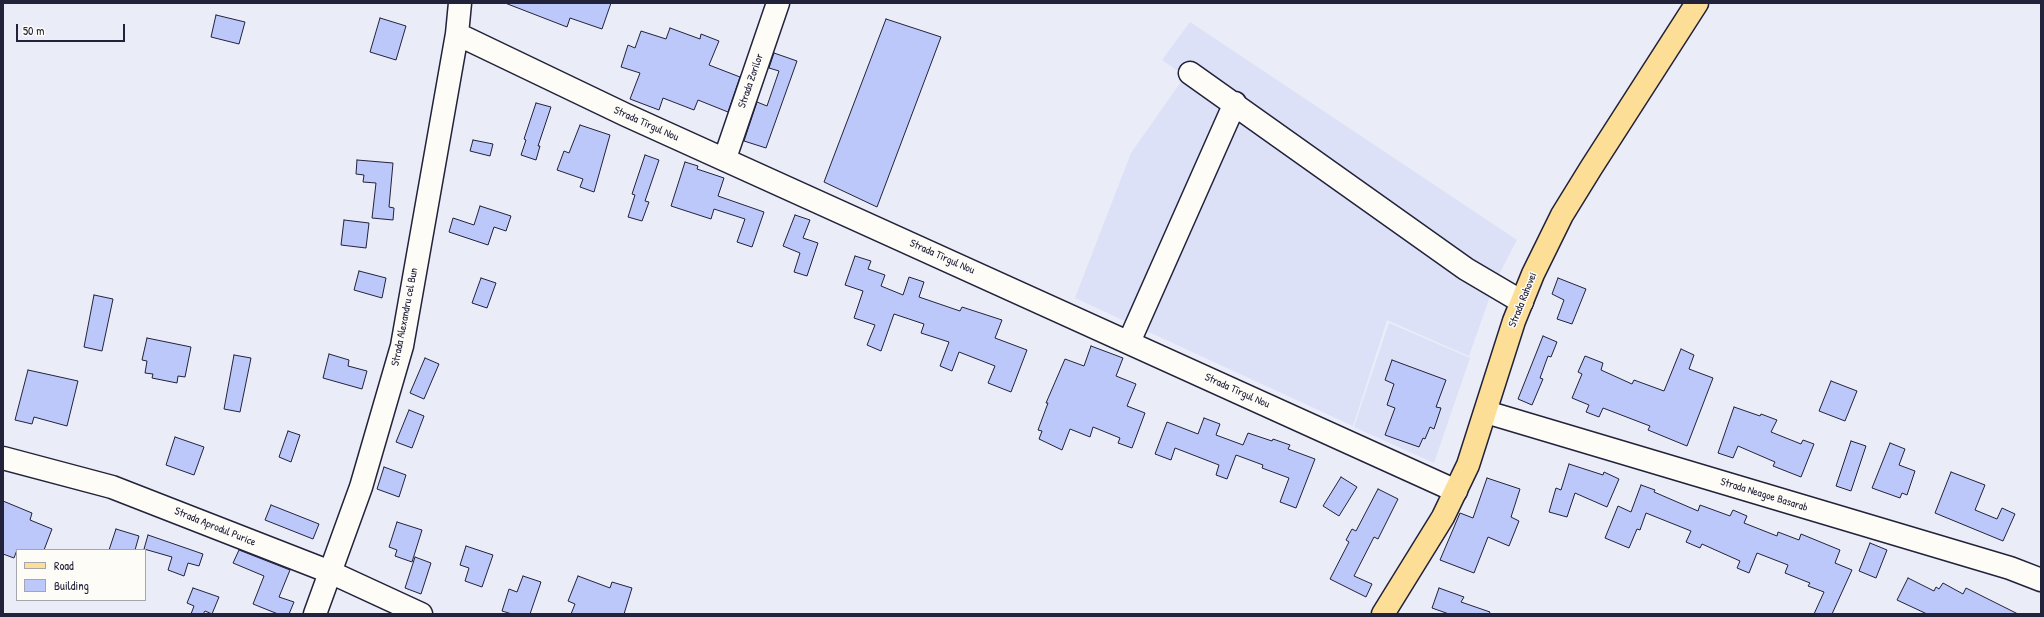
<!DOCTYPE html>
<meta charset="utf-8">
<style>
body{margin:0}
#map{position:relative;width:2044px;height:617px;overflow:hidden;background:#eaecf8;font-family:"Patrick Hand",sans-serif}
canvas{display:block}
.frame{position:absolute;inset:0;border:4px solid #22223b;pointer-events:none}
.legend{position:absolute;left:16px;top:549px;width:130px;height:52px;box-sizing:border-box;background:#fdfcf7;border:1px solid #a5a5ac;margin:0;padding:5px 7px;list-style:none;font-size:12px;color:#22223b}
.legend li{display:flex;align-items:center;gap:8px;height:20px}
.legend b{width:20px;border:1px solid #a5a5ac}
.scale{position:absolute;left:16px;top:24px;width:109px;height:18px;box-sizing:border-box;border:2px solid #22223b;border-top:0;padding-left:5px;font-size:12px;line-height:14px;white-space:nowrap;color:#22223b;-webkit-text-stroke:3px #fdfcf7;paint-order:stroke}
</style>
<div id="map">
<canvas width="2044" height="617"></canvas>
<div class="frame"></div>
<ul class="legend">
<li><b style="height:5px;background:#fdde96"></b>Road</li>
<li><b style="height:11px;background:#bcc8f9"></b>Building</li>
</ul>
<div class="scale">50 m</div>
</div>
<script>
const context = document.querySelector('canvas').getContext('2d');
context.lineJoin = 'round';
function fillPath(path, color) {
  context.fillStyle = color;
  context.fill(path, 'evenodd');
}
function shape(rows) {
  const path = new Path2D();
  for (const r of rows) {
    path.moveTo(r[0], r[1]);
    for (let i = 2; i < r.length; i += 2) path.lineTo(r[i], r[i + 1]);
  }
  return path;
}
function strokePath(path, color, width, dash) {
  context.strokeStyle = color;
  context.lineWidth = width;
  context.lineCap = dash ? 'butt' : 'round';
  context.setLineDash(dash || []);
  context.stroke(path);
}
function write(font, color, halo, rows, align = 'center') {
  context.font = font + ' "Patrick Hand",sans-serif';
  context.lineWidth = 3;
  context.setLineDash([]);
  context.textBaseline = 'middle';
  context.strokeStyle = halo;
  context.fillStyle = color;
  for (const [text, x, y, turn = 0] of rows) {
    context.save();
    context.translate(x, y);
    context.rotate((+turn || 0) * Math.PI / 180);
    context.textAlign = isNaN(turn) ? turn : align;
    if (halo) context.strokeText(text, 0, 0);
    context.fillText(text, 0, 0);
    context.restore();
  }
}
const built = shape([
 [1190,22,1517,240,1495,282,1469,356,1387,320,1353,426,1075,298,1131,153,1185,76,1162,60],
 [1389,323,1470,358,1434,463,1354,427]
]);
const building = shape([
 [505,3,611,3,602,29,570,18,567,27,505,3],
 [216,15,245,22,239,44,211,37,216,15],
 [380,18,406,26,396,60,370,52,380,18],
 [886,19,941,37,877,207,824,182,886,19],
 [670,28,700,39,701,34,719,41,709,65,740,77,728,112,698,100,694,110,663,98,659,110,630,99,640,73,621,67,628,45,635,48,641,31,666,39,670,28],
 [774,53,797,61,766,148,744,141,757,102,767,106,779,71,769,68,774,53],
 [536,103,551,107,538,146,540,146,536,160,521,155,526,140,524,139,536,103],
 [580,125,610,135,594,192,580,187,583,179,557,170,564,151,569,153,580,125],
 [473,140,493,144,490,156,470,151,473,140],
 [645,155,659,160,645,201,649,202,642,221,628,217,635,195,632,194,645,155],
 [357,160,393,163,389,207,394,208,393,220,372,218,376,183,363,182,364,175,356,174,357,160],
 [685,162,698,166,697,169,724,178,718,196,764,212,752,247,737,242,745,219,714,209,711,219,671,206,685,162],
 [480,206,511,216,506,231,494,227,488,245,449,232,453,218,474,225,480,206],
 [795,215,810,220,803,238,818,243,807,276,794,272,800,253,783,246,795,215],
 [344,220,369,223,366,248,341,245,344,220],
 [855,256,871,261,868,269,885,275,881,286,903,295,909,277,924,282,919,297,960,311,962,307,1002,320,995,338,1027,350,1011,392,988,383,995,366,959,352,952,371,940,366,949,342,921,333,924,324,894,314,881,351,867,345,875,325,854,318,863,291,845,285,855,256],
 [359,271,386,278,382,298,354,290,359,271],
 [481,278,496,283,487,308,472,303,481,278],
 [1558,278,1586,289,1572,324,1557,319,1564,300,1552,294,1558,278],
 [94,295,113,299,102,351,84,347,94,295],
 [1543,336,1557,342,1551,357,1548,356,1540,378,1543,379,1532,405,1518,399,1543,336],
 [147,338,191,347,185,377,178,376,177,383,152,378,153,374,145,373,147,361,142,360,147,338],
 [1091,346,1123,358,1116,376,1136,384,1127,406,1145,413,1132,448,1118,443,1120,438,1093,427,1090,437,1070,429,1062,450,1039,439,1042,431,1038,430,1048,403,1046,403,1065,359,1084,366,1091,346],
 [1681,349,1694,355,1689,369,1713,378,1687,446,1648,430,1650,426,1603,408,1599,417,1586,412,1589,405,1572,398,1582,374,1578,372,1585,356,1603,363,1601,370,1632,384,1634,380,1664,391,1681,349],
 [329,354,349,360,348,366,367,371,362,389,323,378,329,354],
 [234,355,251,358,240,412,224,409,234,355],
 [425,358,439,364,424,399,410,393,425,358],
 [1392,360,1446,380,1436,407,1441,408,1434,429,1430,427,1425,439,1423,438,1419,447,1385,435,1395,408,1387,405,1394,384,1385,380,1392,360],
 [28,370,78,381,67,426,34,417,32,424,15,420,28,370],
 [1831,381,1857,391,1845,421,1819,411,1831,381],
 [1734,407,1760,416,1761,414,1777,420,1771,432,1801,444,1803,440,1814,444,1801,477,1773,466,1775,462,1738,446,1733,458,1718,453,1734,407],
 [409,410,424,416,412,448,396,442,409,410],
 [1204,418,1220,424,1216,435,1243,445,1248,433,1272,441,1273,439,1290,445,1288,449,1315,459,1296,508,1280,502,1289,478,1262,468,1263,465,1236,455,1227,479,1216,475,1219,465,1175,448,1171,460,1155,454,1167,422,1198,434,1204,418],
 [288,431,300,435,291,462,279,457,288,431],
 [175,437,204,447,194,475,166,465,175,437],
 [1851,441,1866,446,1851,491,1836,486,1851,441],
 [1890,443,1905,449,1899,465,1915,471,1907,495,1902,493,1900,498,1872,488,1890,443],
 [1569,464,1603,475,1604,472,1619,479,1607,507,1575,493,1567,517,1549,512,1556,488,1561,490,1569,464],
 [384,467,406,475,399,497,377,489,384,467],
 [1951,472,1985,485,1975,510,1997,519,2002,508,2015,514,2003,541,1935,513,1951,472],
 [1341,477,1357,487,1339,516,1323,506,1341,477],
 [1487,478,1520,489,1511,517,1519,521,1509,546,1488,537,1474,573,1440,560,1460,513,1473,518,1487,478],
 [1641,485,1655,490,1654,492,1698,511,1700,505,1730,516,1733,510,1747,516,1744,523,1777,536,1778,532,1799,540,1801,534,1840,550,1835,563,1852,570,1832,614,1814,614,1824,592,1808,586,1810,583,1785,573,1788,565,1757,553,1749,573,1737,568,1740,561,1702,544,1700,548,1686,542,1691,531,1646,513,1640,530,1637,529,1629,548,1605,538,1618,506,1631,512,1641,485],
 [1378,489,1398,499,1378,539,1374,537,1354,576,1372,584,1366,597,1330,579,1349,542,1346,540,1352,529,1356,531,1378,489],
 [3,501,32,513,30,520,52,529,44,550,17,550,14,558,3,554,3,501],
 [271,505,319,524,313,539,265,520,271,505],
 [397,522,422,530,412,562,395,556,397,550,389,547,397,522],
 [116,529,139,536,135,550,109,550,116,529],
 [148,535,203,554,199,566,188,563,184,576,168,570,172,557,144,549,148,535],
 [1870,543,1887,550,1876,578,1859,571,1870,543],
 [466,546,493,555,482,587,465,581,469,568,460,565,466,546],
 [239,550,290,570,279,597,294,602,289,614,278,614,253,604,264,576,233,563,239,550],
 [415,557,431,563,421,594,405,588,415,557],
 [523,576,541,582,530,614,512,614,502,611,509,589,517,592,523,576],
 [578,576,610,588,612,582,632,588,624,614,571,614,575,604,568,601,578,576],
 [1908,578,1934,591,1936,587,1939,589,1943,583,1963,594,1966,588,2018,614,1927,614,1897,600,1908,578],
 [193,588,219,597,212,614,205,611,203,614,191,614,194,606,187,603,193,588],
 [1439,588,1464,597,1461,602,1490,612,1489,614,1449,614,1432,608,1439,588]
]);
const minor = shape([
 [457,34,626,115,1456,491],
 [1190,73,1466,269,1522,302],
 [725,158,778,3],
 [1129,342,1235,103],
 [1486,412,2010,568,2041,580],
 [3,458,112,487,330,572,421,614],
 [315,614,361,487,402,346,457,34,460,3]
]);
const major = shape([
 [1383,614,1443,517,1468,465,1514,321,1533,274,1562,215,1591,168,1697,3]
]);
const streetNames = [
 ["Strada Zorilor",751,81,-71],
 ["Strada Tîrgul Nou",646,124,24],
 ["Strada Tîrgul Nou",942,257,24],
 ["Strada Rahovei",1523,300,-68],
 ["Strada Alexandru cel Bun",405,317,-79],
 ["Strada Tîrgul Nou",1237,391,24],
 ["Strada Neagoe Basarab",1764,495,17],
 ["Strada Aprodul Purice",215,527,22]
];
fillPath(built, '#dce1f8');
fillPath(building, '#bcc8f9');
strokePath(building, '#22223b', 1);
strokePath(minor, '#22223b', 25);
strokePath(major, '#22223b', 25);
strokePath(minor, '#fdfcf7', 22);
strokePath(major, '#fdde96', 22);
write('11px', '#22223b', '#fdfcf7', streetNames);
</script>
